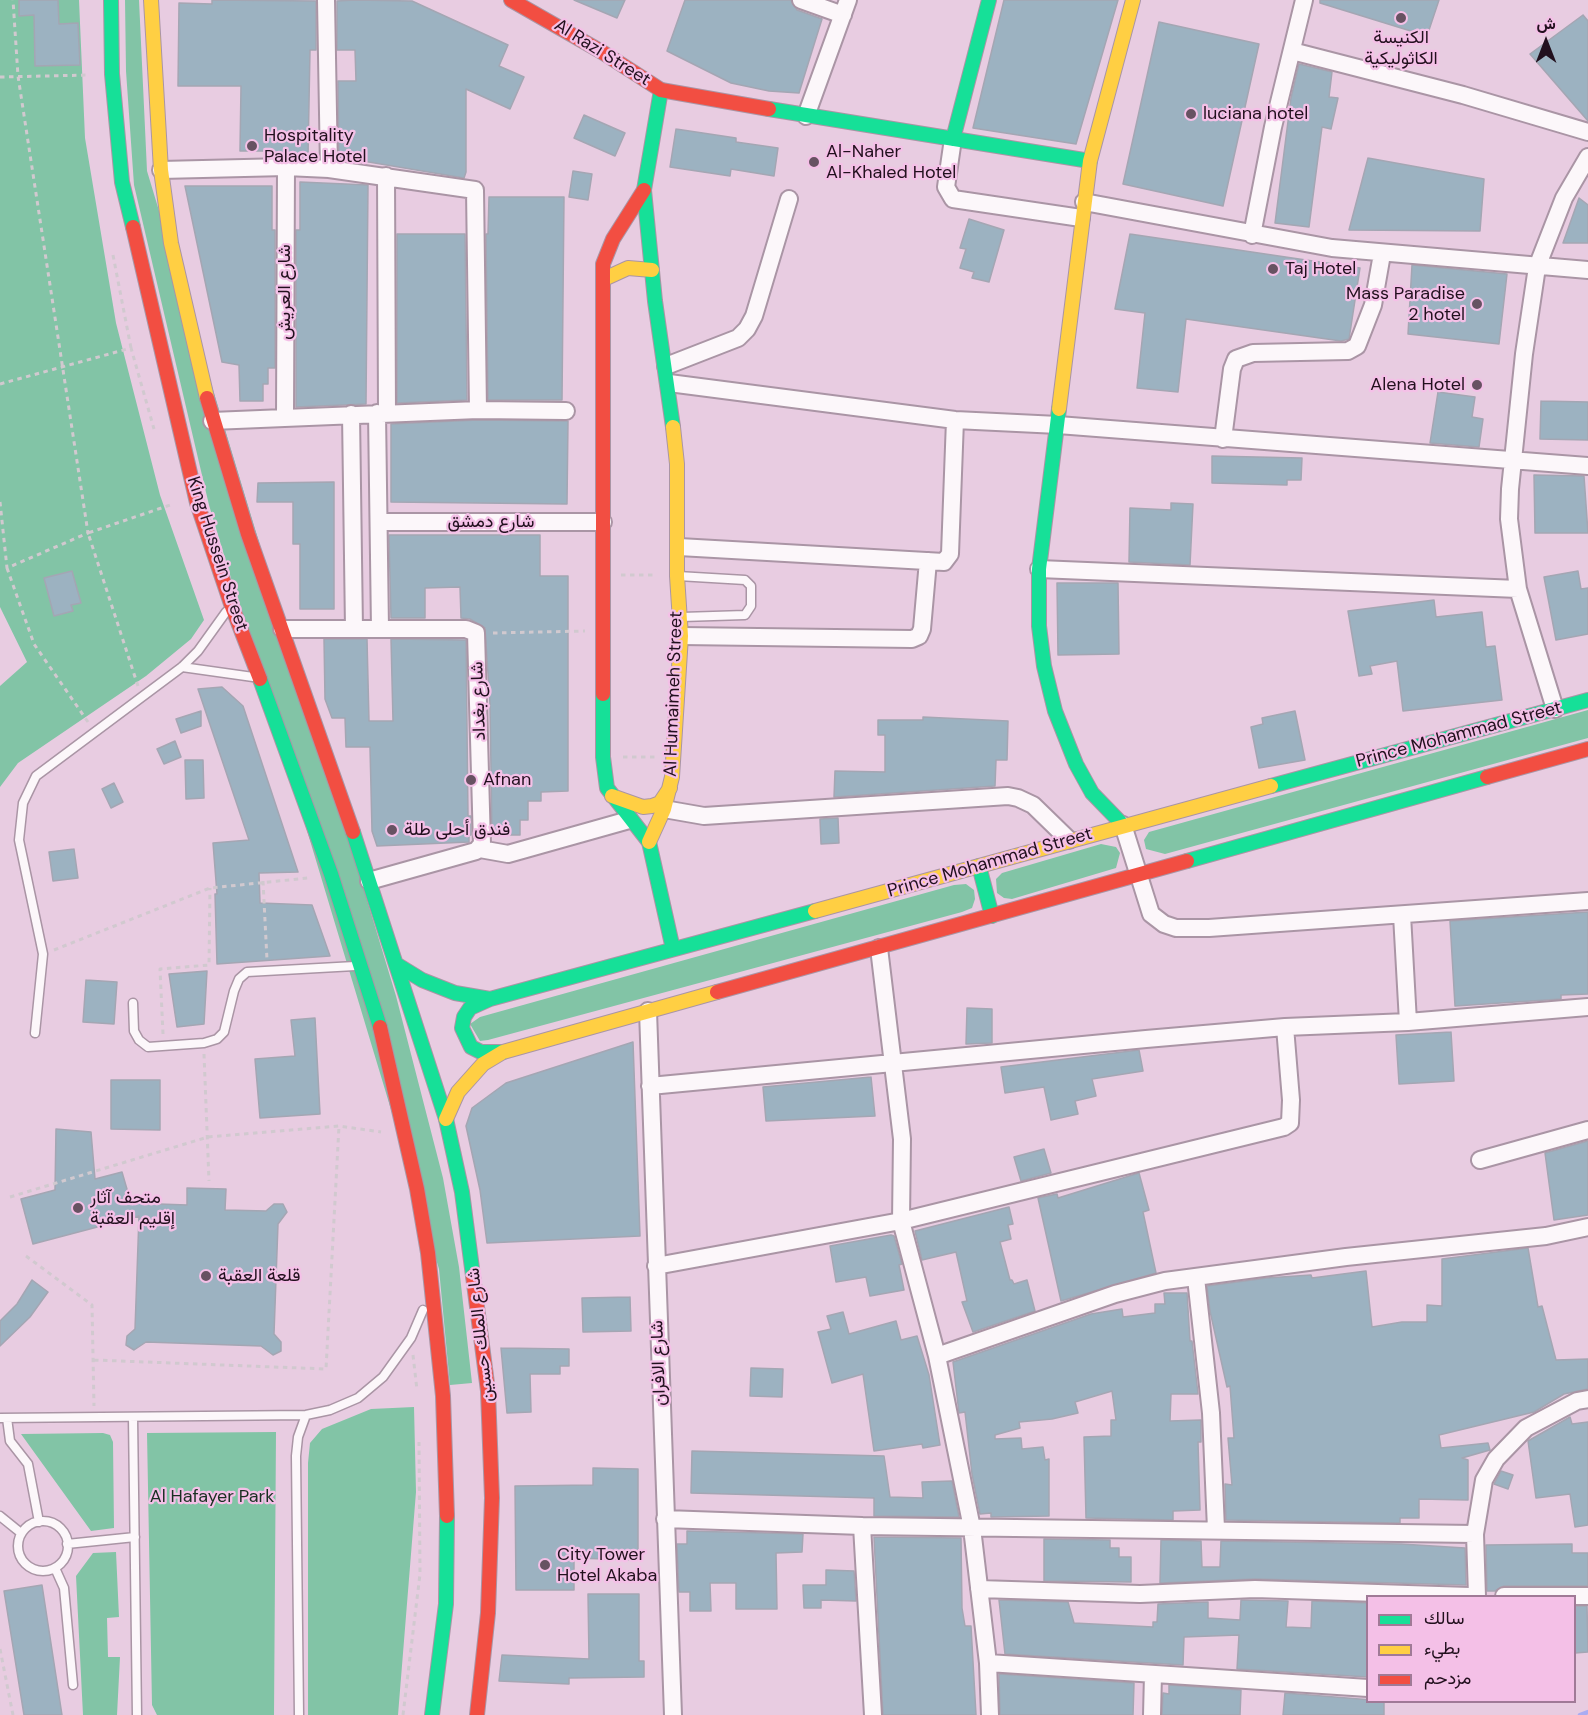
<!DOCTYPE html>
<meta charset="utf-8">
<style>
body{margin:0}
#map{position:relative;width:1588px;height:1715px;overflow:hidden;background:#e8cce1;font-family:"DM Sans",Vazirmatn,sans-serif}
canvas{display:block}
.legend{position:absolute;left:1366px;top:1595px;width:210px;height:108px;box-sizing:border-box;background:#f4c0e7;border:2px solid #a07a97;margin:0;padding:8px 10px;list-style:none;font-size:18px;color:#22101e}
.legend li{display:flex;align-items:center;gap:12px;height:30px}
.legend b{width:30px;border:2px solid #a07a97}
.north{position:absolute;left:1516px;top:12px;width:60px;height:60px;-webkit-text-stroke:4px #f4c0e7;paint-order:stroke;rotate:0deg;font-size:16px;font-weight:700;line-height:24px;text-align:center;color:#22101e}
.north::after{content:'';display:block;margin:auto;width:21px;height:27px;background:#22101e;clip-path:polygon(50% 0,100% 100%,50% 72%,0 100%)}
</style>
<div id="map">
<canvas width="1588" height="1715"></canvas>
<ul class="legend">
<li><b style="height:8px;background:#16e098"></b>سالك</li>
<li><b style="height:8px;background:#ffcf43"></b>بطيء</li>
<li><b style="height:8px;background:#f24e42"></b>مزدحم</li>
</ul>
<div class="north">ش</div>
</div>
<script>
const context = document.querySelector('canvas').getContext('2d');
context.lineJoin = 'round';
function fillPath(path, color) {
  context.fillStyle = color;
  context.fill(path, 'evenodd');
}
function shape(rows) {
  const path = new Path2D();
  for (const r of rows) {
    if (r.length === 3) {
      path.moveTo(r[0] + r[2], r[1]);
      path.arc(r[0], r[1], r[2], 0, 2 * Math.PI);
      continue;
    }
    path.moveTo(r[0], r[1]);
    for (let i = 2; i < r.length; i += 2) path.lineTo(r[i], r[i + 1]);
  }
  return path;
}
function strokePath(path, color, width, dash) {
  context.strokeStyle = color;
  context.lineWidth = width;
  context.lineCap = dash ? 'butt' : 'round';
  context.setLineDash(dash || []);
  context.stroke(path);
}
function write(font, color, halo, rows, align = 'center') {
  context.font = font + ' "DM Sans",Vazirmatn,sans-serif';
  context.lineWidth = 4.5;
  context.setLineDash([]);
  context.textBaseline = 'middle';
  context.strokeStyle = halo;
  context.fillStyle = color;
  for (const [text, x, y, turn = 0] of rows) {
    context.save();
    context.translate(x, y);
    context.rotate((+turn || 0) * Math.PI / 180);
    context.textAlign = isNaN(turn) ? turn : align;
    if (halo) context.strokeText(text, 0, 0);
    context.fillText(text, 0, 0);
    context.restore();
  }
}
const green = shape([
 [0,0,79,0,85,138,116,323,160,495,204,620,191,639,146,676,18,763,0,787,0,686,27,662,0,607],
 [125,0,139,0,147,171,396,996,443,1178,459,1267,472,1383,450,1385,439,1269,209,505,134,185,126,71],
 [1588,710,1588,738,1165,854,1146,849,1144,840,1149,832],
 [1101,844,1116,847,1120,853,1116,868,1012,899,1004,898,997,893,996,879,1002,873],
 [966,884,974,890,975,899,972,908,962,912,488,1040,480,1041,470,1024,480,1017,954,885],
 [414,1407,416,1492,398,1715,308,1715,308,1463,310,1443,322,1429,371,1409],
 [276,1432,274,1715,157,1715,152,1705,147,1433],
 [103,1433,110,1435,113,1442,114,1528,91,1531,21,1434],
 [116,1552,119,1617,107,1618,108,1657,120,1657,117,1715,83,1715,76,1576,93,1553]
]);
const stream = shape([
 [1580,1715,1588,1712]
]);
const building = shape([
 [19,0,58,0,59,24,78,23,80,65,35,66,34,15,19,16,19,0],
 [212,0,316,1,316,50,310,50,308,157,273,157,273,151,240,151,241,86,178,86,179,3,212,4,212,0],
 [355,0,412,1,508,45,499,66,524,77,510,109,466,89,466,172,464,178,339,157,338,81,356,81,355,50,337,50,337,1,355,0],
 [574,0,625,0,617,18,574,0],
 [685,0,791,0,797,10,822,19,799,93,769,91,731,83,667,51,685,0],
 [1004,0,1118,0,1076,144,973,128,1004,0],
 [1320,0,1439,0,1427,36,1320,3,1320,0],
 [1583,15,1588,21,1588,121,1530,54,1583,15],
 [1159,22,1259,44,1223,206,1123,184,1159,22],
 [1299,64,1332,72,1329,97,1338,98,1331,129,1322,127,1309,227,1275,223,1291,98,1299,64],
 [584,115,625,133,615,156,574,138,584,115],
 [676,129,736,138,736,142,778,148,774,176,731,169,730,176,670,167,676,129],
 [1368,158,1484,179,1480,231,1349,230,1368,158],
 [573,171,592,174,588,200,569,197,573,171],
 [300,182,368,185,366,404,296,407,296,230,300,230,300,182],
 [185,186,272,186,272,230,275,230,275,368,268,368,268,384,263,384,263,401,240,401,239,365,222,362,185,186],
 [489,197,564,197,562,400,488,400,486,234,488,234,489,197],
 [1579,198,1588,205,1588,243,1563,243,1579,198],
 [969,219,1004,230,989,282,972,278,974,272,960,268,966,249,960,248,969,219],
 [397,234,465,234,467,400,397,403,397,234],
 [1130,234,1360,268,1349,339,1341,341,1186,319,1178,392,1137,388,1145,313,1115,309,1130,234],
 [1412,265,1507,274,1499,344,1408,334,1412,265],
 [1438,392,1475,397,1472,417,1483,419,1479,447,1430,443,1438,392],
 [1541,401,1588,402,1588,440,1540,439,1541,401],
 [478,420,568,421,567,504,391,502,391,424,478,420],
 [1212,456,1302,458,1301,480,1287,480,1287,485,1212,483,1212,456],
 [1534,475,1584,476,1588,533,1535,533,1534,475],
 [334,482,334,609,300,609,300,544,293,544,293,502,257,502,258,483,334,482],
 [1171,503,1193,504,1190,565,1129,562,1130,508,1171,510,1171,503],
 [389,535,540,535,540,576,568,576,568,791,541,792,541,801,528,801,528,820,520,820,520,835,492,835,490,704,485,628,470,619,461,618,460,587,425,588,425,618,391,618,389,535],
 [72,571,81,603,71,605,73,611,54,616,44,578,72,571],
 [1578,571,1581,589,1588,588,1588,634,1556,640,1544,577,1578,571],
 [1057,583,1118,583,1119,654,1058,655,1057,583],
 [1434,600,1436,617,1482,612,1486,647,1495,646,1502,700,1403,711,1397,661,1370,666,1372,674,1359,676,1348,611,1434,600],
 [324,639,367,639,369,721,393,721,391,639,466,640,468,816,471,816,471,835,469,835,469,842,377,846,372,831,370,747,346,747,345,718,332,718,325,699,324,639],
 [222,687,243,706,298,872,259,873,260,903,312,905,330,956,217,964,215,894,217,894,213,843,249,840,198,689,222,687],
 [201,711,201,726,181,733,176,719,201,711],
 [1295,711,1305,760,1259,768,1251,727,1263,724,1262,718,1295,711],
 [923,717,1008,721,1007,760,996,760,995,786,834,797,835,771,885,772,885,735,878,735,878,720,923,720,923,717],
 [175,741,181,757,164,764,157,749,175,741],
 [185,760,203,760,204,798,186,799,185,760],
 [114,783,123,802,111,808,102,789,114,783],
 [838,818,839,843,821,844,820,819,838,818],
 [74,849,78,878,53,881,49,852,74,849],
 [1588,912,1588,994,1561,995,1561,999,1455,1006,1450,921,1588,912],
 [207,971,204,1024,177,1027,169,974,207,971],
 [86,980,117,982,114,1024,83,1022,86,980],
 [967,1008,992,1009,992,1043,966,1044,967,1008],
 [315,1018,320,1114,260,1118,255,1059,295,1056,291,1020,315,1018],
 [1451,1032,1454,1081,1399,1084,1396,1035,1451,1032],
 [633,1042,640,1236,487,1243,480,1190,466,1126,472,1108,506,1083,633,1042],
 [1139,1050,1143,1071,1092,1079,1096,1096,1075,1101,1078,1114,1051,1120,1044,1087,1005,1093,1001,1067,1139,1050],
 [871,1077,875,1116,766,1121,763,1087,871,1077],
 [111,1080,160,1080,160,1130,111,1129,111,1080],
 [56,1129,91,1132,95,1179,122,1172,131,1203,187,1205,187,1188,226,1189,225,1210,266,1211,274,1204,283,1204,287,1212,278,1224,274,1334,281,1342,281,1351,273,1355,261,1346,146,1342,134,1350,126,1345,127,1336,135,1329,139,1216,33,1244,21,1199,55,1190,56,1129],
 [1588,1141,1588,1215,1554,1220,1545,1153,1588,1141],
 [1044,1149,1051,1173,1021,1181,1014,1157,1044,1149],
 [1139,1173,1149,1210,1143,1212,1156,1273,1061,1301,1038,1198,1057,1194,1058,1198,1139,1173],
 [1009,1207,1013,1224,1008,1225,1011,1239,1000,1242,1010,1280,1012,1280,1014,1284,1027,1280,1035,1311,973,1332,962,1302,967,1301,956,1252,922,1260,915,1231,1009,1207],
 [891,1235,894,1236,902,1264,899,1265,904,1290,870,1296,866,1277,836,1282,830,1246,891,1235],
 [1528,1248,1538,1307,1542,1306,1556,1360,1588,1359,1588,1389,1564,1394,1534,1412,1439,1435,1441,1448,1488,1443,1490,1450,1462,1458,1468,1460,1468,1500,1419,1499,1419,1518,1400,1518,1400,1523,1226,1520,1225,1484,1232,1485,1228,1438,1234,1438,1230,1386,1227,1387,1210,1311,1207,1286,1267,1278,1311,1275,1312,1278,1366,1271,1372,1327,1402,1322,1427,1322,1427,1305,1442,1306,1442,1259,1528,1248],
 [32,1280,48,1292,30,1317,0,1346,0,1321,17,1304,32,1280],
 [1164,1293,1187,1293,1190,1341,1192,1341,1198,1394,1171,1394,1170,1421,1201,1420,1201,1442,1198,1442,1200,1510,1173,1511,1173,1520,1086,1518,1084,1437,1111,1436,1111,1420,1116,1420,1112,1391,1075,1402,1078,1413,1052,1419,1019,1422,1020,1428,995,1435,995,1439,1021,1438,1022,1449,1043,1447,1045,1460,1049,1459,1049,1516,991,1517,991,1513,980,1514,972,1474,965,1412,959,1413,953,1362,1091,1314,1122,1309,1123,1317,1155,1313,1155,1304,1165,1304,1164,1293],
 [630,1297,631,1331,583,1332,582,1298,630,1297],
 [843,1312,849,1334,896,1321,901,1340,917,1336,929,1375,940,1445,923,1448,922,1444,874,1451,863,1374,832,1383,818,1332,831,1329,827,1316,843,1312],
 [501,1348,569,1349,569,1366,560,1366,560,1374,530,1374,531,1412,507,1413,501,1348],
 [751,1368,783,1369,782,1397,750,1396,751,1368],
 [1570,1417,1572,1424,1588,1422,1588,1525,1575,1527,1570,1494,1536,1498,1528,1441,1570,1417],
 [692,1451,884,1456,890,1497,923,1498,922,1482,952,1481,959,1517,874,1516,874,1498,691,1493,692,1451],
 [593,1468,638,1469,638,1560,574,1558,574,1590,516,1590,515,1486,593,1485,593,1468],
 [1501,1471,1513,1475,1508,1489,1494,1484,1501,1471],
 [687,1531,803,1534,802,1552,776,1553,777,1609,736,1609,736,1583,710,1583,711,1611,690,1611,690,1592,679,1592,677,1544,687,1544,687,1531],
 [874,1537,961,1538,962,1608,965,1626,971,1626,976,1715,883,1715,874,1537],
 [1044,1539,1110,1540,1110,1548,1119,1548,1119,1557,1131,1557,1131,1582,1044,1581,1044,1539],
 [1161,1540,1201,1541,1202,1567,1220,1567,1221,1541,1401,1544,1465,1548,1466,1585,1255,1579,1160,1583,1161,1540],
 [1572,1544,1572,1553,1588,1553,1588,1586,1504,1586,1495,1591,1487,1591,1486,1545,1572,1544],
 [826,1570,854,1571,856,1601,821,1600,821,1608,804,1608,803,1585,826,1585,826,1570],
 [42,1585,62,1715,24,1715,4,1591,42,1585],
 [588,1594,639,1594,639,1661,644,1661,644,1677,569,1678,569,1684,499,1681,502,1655,589,1659,588,1594],
 [999,1600,1068,1602,1074,1623,1153,1627,1153,1622,1157,1622,1158,1604,1208,1602,1208,1618,1240,1620,1241,1600,1288,1601,1286,1627,1311,1628,1312,1601,1368,1603,1368,1677,1237,1669,1239,1635,1184,1637,1183,1665,1005,1654,999,1600],
 [1575,1606,1587,1606,1588,1652,1575,1653,1575,1606],
 [999,1674,1134,1683,1133,1715,1000,1715,999,1674],
 [1169,1685,1241,1690,1240,1715,1162,1715,1163,1693,1169,1694,1169,1685],
 [1285,1693,1384,1701,1384,1715,1283,1715,1285,1693]
]);
const path = shape([
 [0,77,89,75],
 [113,255,131,348],
 [0,384,131,348,154,429],
 [0,502,7,568,88,533,18,76,13,0],
 [7,568,34,644,88,722],
 [621,575,657,575],
 [493,633,585,631],
 [138,686,88,533,173,504],
 [623,757,655,757],
 [263,881,267,960],
 [54,950,210,888,308,878],
 [163,1034,160,969,209,965,210,888],
 [204,1054,209,1181],
 [10,1197,208,1137,339,1126,381,1132],
 [26,1256,92,1305,94,1406],
 [413,1355,417,1390],
 [94,1360,326,1369,339,1126],
 [0,1649,13,1715],
 [403,1715,420,1574,419,1442]
]);
const lane = shape([
 [678,576,745,580,751,586,751,606,745,615,682,617],
 [182,667,253,677],
 [133,1003,134,1031,139,1040,148,1047,204,1043,217,1039,224,1032,234,991,239,979,247,972,355,966],
 [35,1033,43,954,19,840,23,803,36,776,182,667,198,651,226,612],
 [133,1417,137,1715],
 [0,1418,306,1415,330,1410,358,1398,383,1377,411,1338,423,1310],
 [7,1418,10,1441,28,1464,39,1522],
 [0,1516,21,1533],
 [43,1546,25],
 [67,1544,135,1537],
 [55,1568,64,1588,73,1685],
 [299,1715,296,1456,298,1437,306,1415]
]);
const street = shape([
 [326,0,329,169],
 [801,0,843,15],
 [1292,51,1463,95,1588,132],
 [806,116,848,0],
 [953,139,946,187,953,199,1081,218],
 [161,170,286,167,329,169,475,190,478,410,212,421],
 [386,176,387,413],
 [1084,202,1332,248,1588,270],
 [1252,235,1273,127,1304,0],
 [666,366,738,338,747,329,754,316,789,199],
 [669,383,955,420,1058,425,1588,466],
 [478,410,566,411],
 [377,413,380,629],
 [351,414,354,629],
 [285,417,286,167],
 [1223,439,1232,369,1236,359,1253,353,1348,351,1357,346,1373,305,1382,254],
 [379,522,603,522],
 [679,547,944,562,950,554,955,420],
 [1039,569,1518,589],
 [282,629,466,629,476,633,482,844,476,851,369,881],
 [681,636,912,639,919,636,922,629,928,561],
 [1555,709,1518,589,1509,519,1510,489,1524,354,1537,267,1564,198,1588,157],
 [664,809,704,816,1008,796,1018,798,1033,805,1069,840],
 [1123,825,1151,914,1164,924,1176,928,1209,928,1588,901],
 [480,849,508,854,629,820],
 [1402,915,1408,1022],
 [879,948,902,1139,901,1221,937,1356,972,1528,988,1663,990,1715],
 [648,1011,673,1715],
 [650,1086,1146,1039,1285,1027,1408,1022,1588,1007],
 [1480,1160,1588,1130],
 [656,1266,901,1221,1284,1127,1290,1123,1291,1100,1285,1027],
 [1196,1278,1211,1413,1216,1529],
 [937,1356,1115,1294,1165,1281,1346,1257,1546,1236,1588,1227],
 [665,1519,862,1526,873,1715],
 [862,1526,1475,1534],
 [979,1589,1140,1594,1255,1589,1469,1596],
 [1477,1596,1475,1534,1484,1480,1496,1459,1526,1428,1577,1401,1588,1399],
 [1504,1596,1588,1596],
 [988,1663,1368,1688],
 [1152,1715,1153,1674]
]);
const fast = shape([
 [111,0,112,74,122,182,133,227],
 [661,90,644,190,655,301,673,427],
 [769,109,1090,161],
 [953,139,989,0],
 [1059,409,1039,569,1039,626,1044,666,1055,711,1076,764,1092,793,1123,825],
 [260,679,331,874,380,1027],
 [603,694,603,757,607,788,649,842,673,949],
 [1271,786,1588,700],
 [353,832,446,1119,462,1192,473,1276],
 [1187,861,1487,777],
 [979,866,992,916],
 [396,964,422,980,455,993,490,999,815,911],
 [490,999,470,1008,464,1017,462,1028,471,1047,481,1052,503,1052],
 [432,1715,446,1604,447,1516]
]);
const slow = shape([
 [151,0,161,170,171,243,207,398],
 [604,279,628,268,652,270],
 [1059,409,1090,161,1133,0],
 [612,796,643,807,652,806,660,803,670,788],
 [649,842,664,809,672,777,681,636,677,576,677,464,673,427],
 [815,911,1271,786],
 [446,1119,458,1092,483,1064,503,1052,717,992]
]);
const jam = shape([
 [511,0,602,52,661,90,769,109],
 [133,227,197,503,231,604,260,679],
 [207,398,248,534,353,832],
 [603,694,603,264,613,239,644,190],
 [1487,777,1588,749],
 [717,992,1187,861],
 [380,1027,417,1189,428,1253,443,1396,447,1516],
 [473,1276,488,1391,492,1498,488,1613,477,1715]
]);
const markers = [
 [1401,18,6,"#675262"],
 [1191,114,6,"#675262"],
 [252,146,6,"#675262"],
 [814,162,6,"#675262"],
 [1273,269,6,"#675262"],
 [1477,304,6,"#675262"],
 [1477,385,6,"#675262"],
 [471,780,6,"#675262"],
 [392,830,6,"#675262"],
 [78,1208,6,"#675262"],
 [206,1276,6,"#675262"],
 [545,1565,6,"#675262"]
];
const poiNames = [
 ["الكنيسة",1401,38,"center"],
 ["الكاثوليكية",1401,59,"center"],
 ["luciana hotel",1203,114],
 ["Hospitality",264,136],
 ["Palace Hotel",264,157],
 ["Al-Naher",826,152],
 ["Al-Khaled Hotel",826,173],
 ["Taj Hotel",1285,269],
 ["Mass Paradise",1465,294,"right"],
 ["2 hotel",1465,315,"right"],
 ["Alena Hotel",1465,385,"right"],
 ["Afnan",483,780],
 ["فندق أحلى طلة",404,830],
 ["متحف آثار",90,1198],
 ["إقليم العقبة",90,1219],
 ["قلعة العقبة",218,1276],
 ["City Tower",557,1555],
 ["Hotel Akaba",557,1576]
];
const streetNames = [
 ["Al Razi Street",602,53,32],
 ["شارع العريش",285,292,-90],
 ["شارع دمشق",491,522],
 ["King Hussein Street",217,554,72],
 ["Al Humaimeh Street",674,694,-88],
 ["شارع بغداد",479,701,-92],
 ["Prince Mohammad Street",1459,735,-15],
 ["Prince Mohammad Street",990,863,-16],
 ["شارع الملك حسين",481,1335,-96],
 ["شارع الافران",659,1363,-92]
];
const parkNames = [
 ["Al Hafayer Park",212,1497]
];
fillPath(green, '#82c4a6');
strokePath(stream, '#aaacf2', 4.5);
fillPath(building, '#9cb2c1');
strokePath(building, '#a4a6b3', 1.5);
strokePath(lane, '#aa95a5', 11);
strokePath(street, '#aa95a5', 20);
strokePath(fast, '#aa95a5', 16);
strokePath(slow, '#aa95a5', 16);
strokePath(jam, '#aa95a5', 16);
strokePath(path, '#d1c9cf', 3, [4.5, 4.5]);
strokePath(lane, '#fcf7fa', 8);
strokePath(street, '#fcf7fa', 16);
strokePath(fast, '#16e098', 14);
strokePath(slow, '#ffcf43', 14);
strokePath(jam, '#f24e42', 14);
for (const [x, y, r, color] of markers) {
  const dot = new Path2D();
  dot.arc(x, y, r, 0, 2 * Math.PI);
  context.fillStyle = color;
  context.fill(dot);
  strokePath(dot, '#f4c0e7', 2);
}
write('18px', '#22101e', '#f4c0e7', poiNames, 'left');
write('18px', '#22101e', '#f4c0e7', streetNames);
write('18px', '#182f21', '#f4c0e7', parkNames);
</script>
